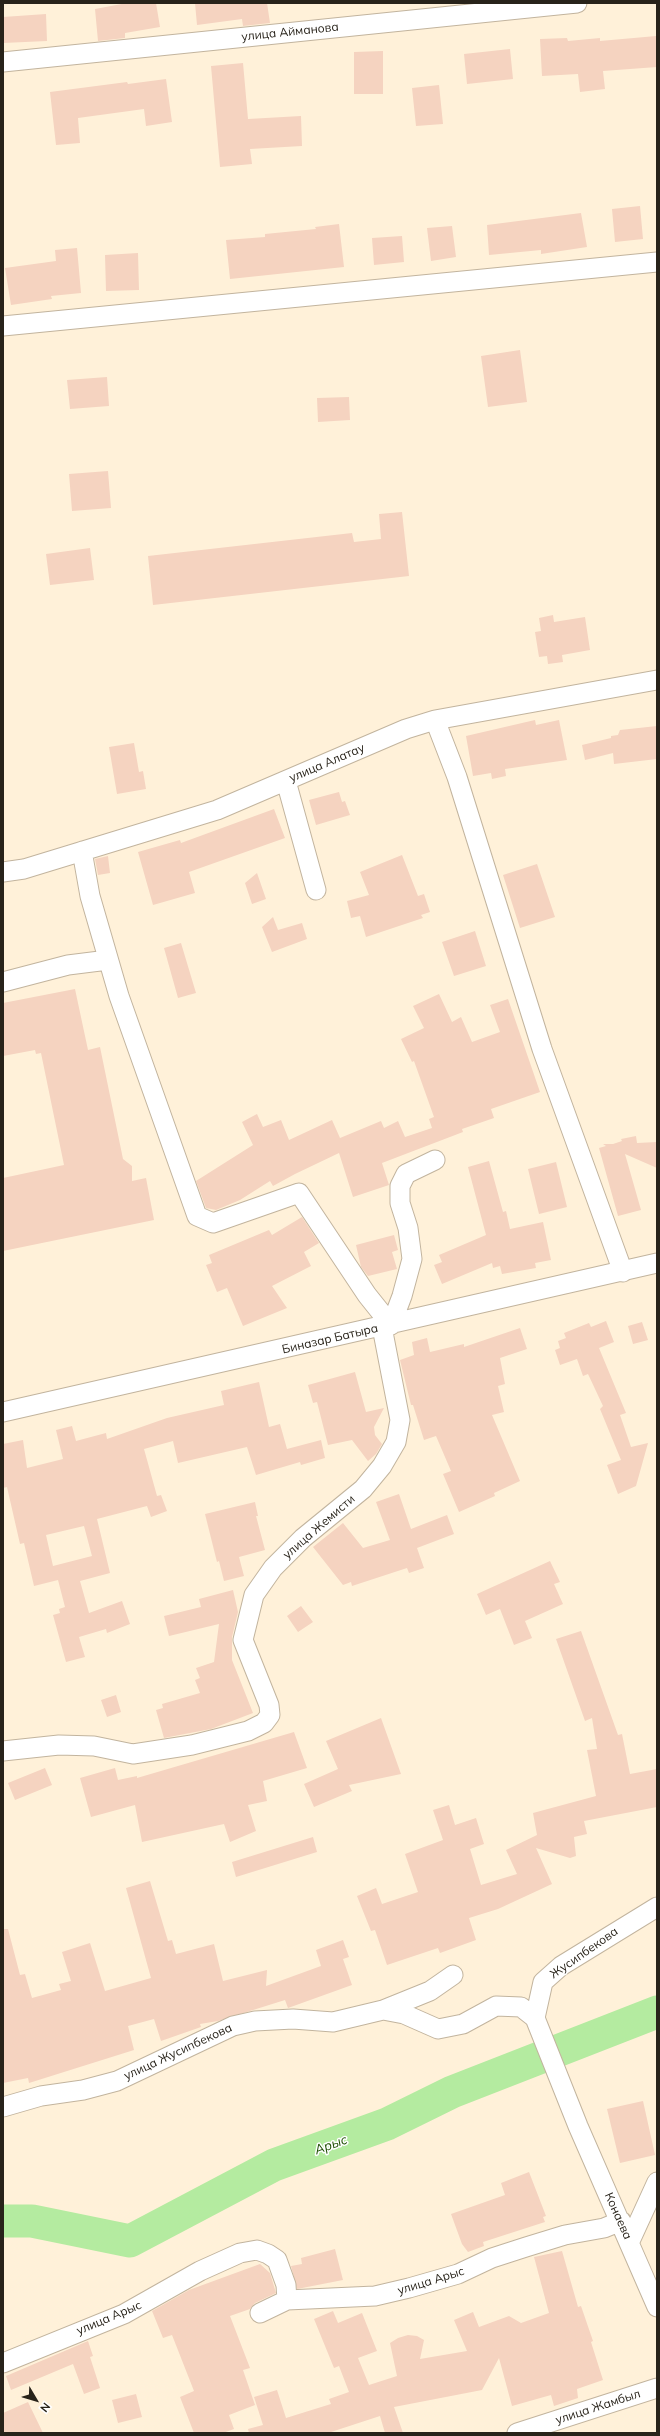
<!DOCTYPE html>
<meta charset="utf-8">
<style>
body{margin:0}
#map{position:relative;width:660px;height:2436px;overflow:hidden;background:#fff1d9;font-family:Mulish,sans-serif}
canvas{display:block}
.frame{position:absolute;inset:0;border:4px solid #28231a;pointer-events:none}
.north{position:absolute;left:16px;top:2380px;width:40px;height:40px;-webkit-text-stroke:3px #fff;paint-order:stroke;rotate:128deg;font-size:11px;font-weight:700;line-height:16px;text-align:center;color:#28231a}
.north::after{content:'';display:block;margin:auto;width:14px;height:18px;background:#28231a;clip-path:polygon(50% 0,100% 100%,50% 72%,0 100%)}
</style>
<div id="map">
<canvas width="660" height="2436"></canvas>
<div class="frame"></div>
<div class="north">N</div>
</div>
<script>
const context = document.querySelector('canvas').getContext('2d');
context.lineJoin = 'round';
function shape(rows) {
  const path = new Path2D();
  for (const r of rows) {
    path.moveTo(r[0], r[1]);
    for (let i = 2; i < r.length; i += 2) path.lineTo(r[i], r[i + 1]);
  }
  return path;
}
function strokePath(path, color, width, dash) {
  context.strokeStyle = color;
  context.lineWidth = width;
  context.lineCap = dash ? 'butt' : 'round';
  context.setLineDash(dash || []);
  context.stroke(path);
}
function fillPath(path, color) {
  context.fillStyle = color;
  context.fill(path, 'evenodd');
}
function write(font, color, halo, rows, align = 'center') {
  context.font = font + ' Mulish,sans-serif';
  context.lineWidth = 3;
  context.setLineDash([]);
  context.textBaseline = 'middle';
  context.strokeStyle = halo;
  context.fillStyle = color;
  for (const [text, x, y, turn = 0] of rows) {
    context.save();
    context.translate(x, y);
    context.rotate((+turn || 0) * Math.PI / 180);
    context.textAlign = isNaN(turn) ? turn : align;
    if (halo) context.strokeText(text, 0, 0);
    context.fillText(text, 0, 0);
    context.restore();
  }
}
const river = shape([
 [3,2221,32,2221,130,2241,274,2165,387,2124,452,2092,657,2012]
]);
const building = shape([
 [127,3,156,3,160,27,125,33,125,38,98,41,95,9],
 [195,3,267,3,270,23,243,26,242,19,197,25],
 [46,14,47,41,3,43,3,17],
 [656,36,657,67,603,71,605,89,580,92,578,74,542,76,540,39,567,38,568,41,600,38,600,41],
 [510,49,513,79,467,84,464,54],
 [383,51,383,94,354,94,354,52],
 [243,63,248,119,301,116,302,146,250,149,252,164,220,167,211,66],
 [166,79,172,122,146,126,144,109,78,118,80,143,56,145,50,92,127,82,128,84],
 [439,85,443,124,416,126,412,88],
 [640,206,643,239,615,242,612,209],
 [581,213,587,247,541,254,541,250,489,255,487,225],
 [339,224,344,267,230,279,226,240,265,237,265,234,316,229,315,227],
 [452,226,456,257,431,261,427,228],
 [402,236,404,262,374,265,372,238],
 [77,248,81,293,51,296,52,299,11,305,5,268,56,261,55,250],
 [138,253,139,290,106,291,105,255],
 [520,350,527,402,488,407,481,356],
 [107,377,109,406,70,409,67,380],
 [349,397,350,420,318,422,317,398],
 [108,471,111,508,72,511,69,474],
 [402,512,409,576,153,605,148,556,352,533,354,542,381,539,379,514],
 [90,548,94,580,50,585,46,554],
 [553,615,554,622,585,617,590,650,562,655,563,662,548,664,547,656,539,657,535,632,541,631,539,618],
 [535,720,536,725,559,720,567,760,505,769,506,776,492,779,491,773,473,776,466,736],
 [657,726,657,759,614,764,613,753,585,760,582,745,611,738,611,736,618,735,620,730],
 [134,743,139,772,143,771,146,789,117,794,109,747],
 [339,792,342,802,345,801,350,815,316,825,309,800],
 [274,809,285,838,189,872,195,893,153,905,138,852,180,840,181,843],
 [402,855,418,896,424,894,430,912,421,915,423,918,366,937,360,916,351,918,347,901,369,895,360,872],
 [108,856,110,873,98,875,95,859],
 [537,864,555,917,520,928,503,875],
 [257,873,266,899,252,904,245,883],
 [273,917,278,930,302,923,307,939,272,952,262,927],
 [475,931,486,966,454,976,442,942],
 [181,943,196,993,178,998,164,948],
 [75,989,88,1050,100,1047,123,1159,132,1166,132,1181,146,1178,154,1220,3,1251,3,1178,64,1165,41,1053,36,1054,35,1050,3,1056,3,1003],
 [439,994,452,1022,461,1017,472,1042,500,1032,490,1005,508,999,540,1092,491,1109,494,1118,462,1129,463,1132,382,1163,389,1185,353,1197,339,1153,295,1174,273,1186,270,1181,240,1200,216,1210,206,1208,196,1181,253,1145,242,1122,257,1114,263,1127,281,1120,289,1140,332,1120,340,1138,381,1121,384,1128,398,1121,405,1137,432,1128,429,1119,434,1117,414,1061,412,1062,401,1039,424,1028,413,1006],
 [636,1136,637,1143,657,1142,657,1168,625,1154,641,1210,618,1216,599,1148,606,1146,603,1144,613,1144,622,1141,621,1139],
 [489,1161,503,1212,506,1211,510,1229,543,1222,551,1260,535,1263,536,1268,502,1274,500,1266,493,1268,492,1263,442,1284,434,1265,442,1262,439,1255,486,1235,468,1167],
 [556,1162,567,1207,539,1214,528,1169],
 [302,1217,319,1243,304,1252,311,1266,272,1286,287,1308,243,1326,227,1288,217,1292,206,1265,212,1263,209,1255,269,1230,272,1235],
 [394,1235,398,1250,392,1252,397,1269,368,1276,361,1267,356,1245],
 [606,1321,614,1342,599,1348,626,1413,620,1415,631,1447,648,1443,636,1486,618,1494,607,1465,621,1460,600,1409,603,1406,588,1374,583,1376,577,1359,560,1365,555,1350,560,1348,558,1341,566,1338,564,1333,589,1323,591,1327],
 [642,1322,648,1340,633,1344,628,1326],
 [520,1328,527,1349,500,1358,505,1384,498,1386,504,1412,492,1415,520,1481,494,1493,495,1496,459,1512,443,1474,451,1471,436,1436,424,1440,413,1405,411,1405,400,1360,414,1355,412,1342,427,1338,430,1352,464,1344,464,1347],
 [355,1372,366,1412,384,1408,374,1427,375,1435,382,1444,376,1454,368,1461,352,1440,328,1445,317,1402,313,1403,308,1385],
 [259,1382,269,1427,280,1424,287,1449,321,1440,325,1458,301,1465,300,1462,256,1475,247,1447,178,1463,173,1441,144,1449,157,1496,161,1495,167,1511,151,1517,147,1506,97,1519,110,1573,80,1581,89,1613,122,1601,130,1624,107,1633,106,1629,79,1637,85,1657,66,1662,53,1615,60,1613,59,1609,65,1607,58,1580,34,1586,24,1543,20,1544,7,1487,3,1488,3,1444,23,1440,27,1468,63,1459,56,1430,72,1426,76,1441,106,1433,107,1439,167,1418,224,1405,221,1391],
 [84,1526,92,1556,53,1566,46,1535],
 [399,1494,411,1529,447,1515,454,1534,417,1548,424,1568,409,1573,407,1568,352,1586,351,1582,343,1585,313,1547,343,1523,363,1548,390,1540,376,1502],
 [255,1502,258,1516,256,1516,265,1550,239,1557,244,1576,224,1581,219,1561,217,1562,205,1514],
 [550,1561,560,1582,554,1584,563,1604,525,1621,532,1638,514,1645,500,1609,486,1615,477,1594],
 [233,1590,238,1612,232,1637,232,1660,253,1713,211,1729,164,1738,156,1710,163,1708,162,1704,200,1693,195,1680,200,1678,196,1668,214,1662,219,1624,169,1636,164,1616,201,1607,199,1599],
 [301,1606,313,1622,298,1632,287,1616],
 [581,1631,618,1735,622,1734,630,1774,657,1769,657,1807,584,1821,587,1834,574,1837,576,1856,570,1858,536,1848,552,1884,498,1909,469,1918,476,1940,440,1953,438,1948,387,1965,375,1930,371,1931,357,1896,376,1888,382,1904,418,1892,405,1854,443,1840,433,1810,449,1805,455,1825,476,1818,484,1844,470,1849,481,1885,517,1874,506,1850,537,1835,533,1813,596,1796,587,1750,597,1749,592,1718,585,1721,556,1639],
 [116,1695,121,1712,107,1717,101,1700],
 [381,1718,401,1774,349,1785,352,1791,314,1807,304,1784,338,1769,326,1741],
 [294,1732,307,1768,263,1781,267,1801,248,1805,256,1831,230,1842,224,1824,142,1842,135,1805,91,1817,80,1778,115,1768,118,1780,137,1776,137,1778],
 [45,1768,52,1785,15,1800,8,1783],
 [313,1837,317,1852,236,1877,232,1862],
 [150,1881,168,1941,172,1940,176,1954,214,1944,223,1981,267,1970,266,1986,321,1966,316,1950,343,1940,349,1957,343,1959,352,1985,288,2008,285,2000,218,2021,200,2024,201,2027,161,2041,154,2019,128,2026,134,2050,29,2083,28,2078,3,2083,3,1929,8,1929,20,1975,25,1974,32,1998,61,1990,59,1984,71,1981,62,1952,90,1943,105,1991,151,1978,126,1888],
 [643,2101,655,2155,620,2163,607,2109],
 [529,2172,546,2216,543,2217,545,2222,483,2242,484,2246,468,2252,462,2244,451,2214,505,2195,501,2183],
 [335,2249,343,2280,297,2289,291,2266,302,2264,301,2258],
 [562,2251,578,2307,581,2306,593,2341,591,2342,603,2380,577,2389,578,2398,554,2406,551,2395,512,2406,499,2358,482,2390,394,2407,403,2433,385,2433,380,2416,328,2433,249,2433,248,2429,263,2425,254,2397,277,2390,286,2418,331,2404,329,2399,349,2392,339,2366,334,2368,314,2319,333,2311,338,2323,362,2313,377,2351,358,2358,369,2385,397,2376,390,2343,398,2338,408,2335,417,2336,424,2340,420,2359,467,2351,454,2320,473,2312,479,2327,509,2316,521,2323,549,2313,534,2257],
 [260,2264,270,2273,276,2293,255,2303,250,2309,230,2316,250,2368,243,2370,255,2405,229,2415,234,2429,223,2433,194,2433,180,2397,194,2391,172,2335,163,2338,152,2311,189,2290],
 [88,2341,93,2356,90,2357,100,2388,84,2394,73,2364,11,2390,6,2376],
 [136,2394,142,2417,118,2423,112,2400],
 [28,2402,43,2433,3,2433,3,2413]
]);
const minor = shape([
 [3,62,577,3],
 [3,326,657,262],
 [435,720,457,777,542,1049,623,1272],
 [286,781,316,890],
 [82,851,90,896,119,996,197,1216,213,1223,299,1193,367,1295,391,1325],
 [3,872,24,869,217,810,406,729,435,720,657,680],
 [3,982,68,965,108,960],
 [391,1325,402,1296,412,1259,408,1228,400,1203,400,1186,406,1174,435,1160],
 [3,1412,657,1263],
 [3,1751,59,1745,94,1746,133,1754,192,1745,248,1731,264,1723,270,1715,269,1705,243,1640,254,1595,273,1568,303,1538,363,1489,382,1466,396,1442,400,1420,382,1327],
 [383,2010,430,1991,453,1975],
 [535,2018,578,2126,657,2307],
 [535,2018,543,1982,561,1966,657,1907],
 [3,2107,41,2096,83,2090,117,2081,233,2026,255,2021,293,2019,333,2022,383,2010,404,2014,438,2029,463,2024,496,2006,521,2007,535,2018],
 [630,2241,657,2182],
 [260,2313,287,2300,375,2296,409,2288,458,2274,492,2258,526,2247,565,2235,604,2228,621,2221],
 [3,2363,124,2314,200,2271,240,2253,257,2250,268,2254,277,2260,286,2285,287,2300],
 [517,2433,657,2388]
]);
const streetNames = [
 ["улица Айманова",290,32,-6],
 ["улица Алатау",327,763,-23],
 ["Биназар Батыра",330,1339,-13],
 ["улица Жемисти",319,1527,-41],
 ["Жусипбекова",584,1953,-35],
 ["улица Жусипбекова",178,2052,-25],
 ["Конаева",618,2216,66],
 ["улица Арыс",431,2281,-17],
 ["улица Арыс",109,2318,-23],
 ["улица Жамбыл",598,2407,-18]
];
const waterNames = [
 ["Арыс",331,2145,-20]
];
strokePath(river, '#b4eba0', 33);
fillPath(building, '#f5d3c0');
strokePath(minor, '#c2b49e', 21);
strokePath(minor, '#fff', 19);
write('12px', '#28231a', '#fff', streetNames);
write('italic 13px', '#1c4d00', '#fff', waterNames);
</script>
